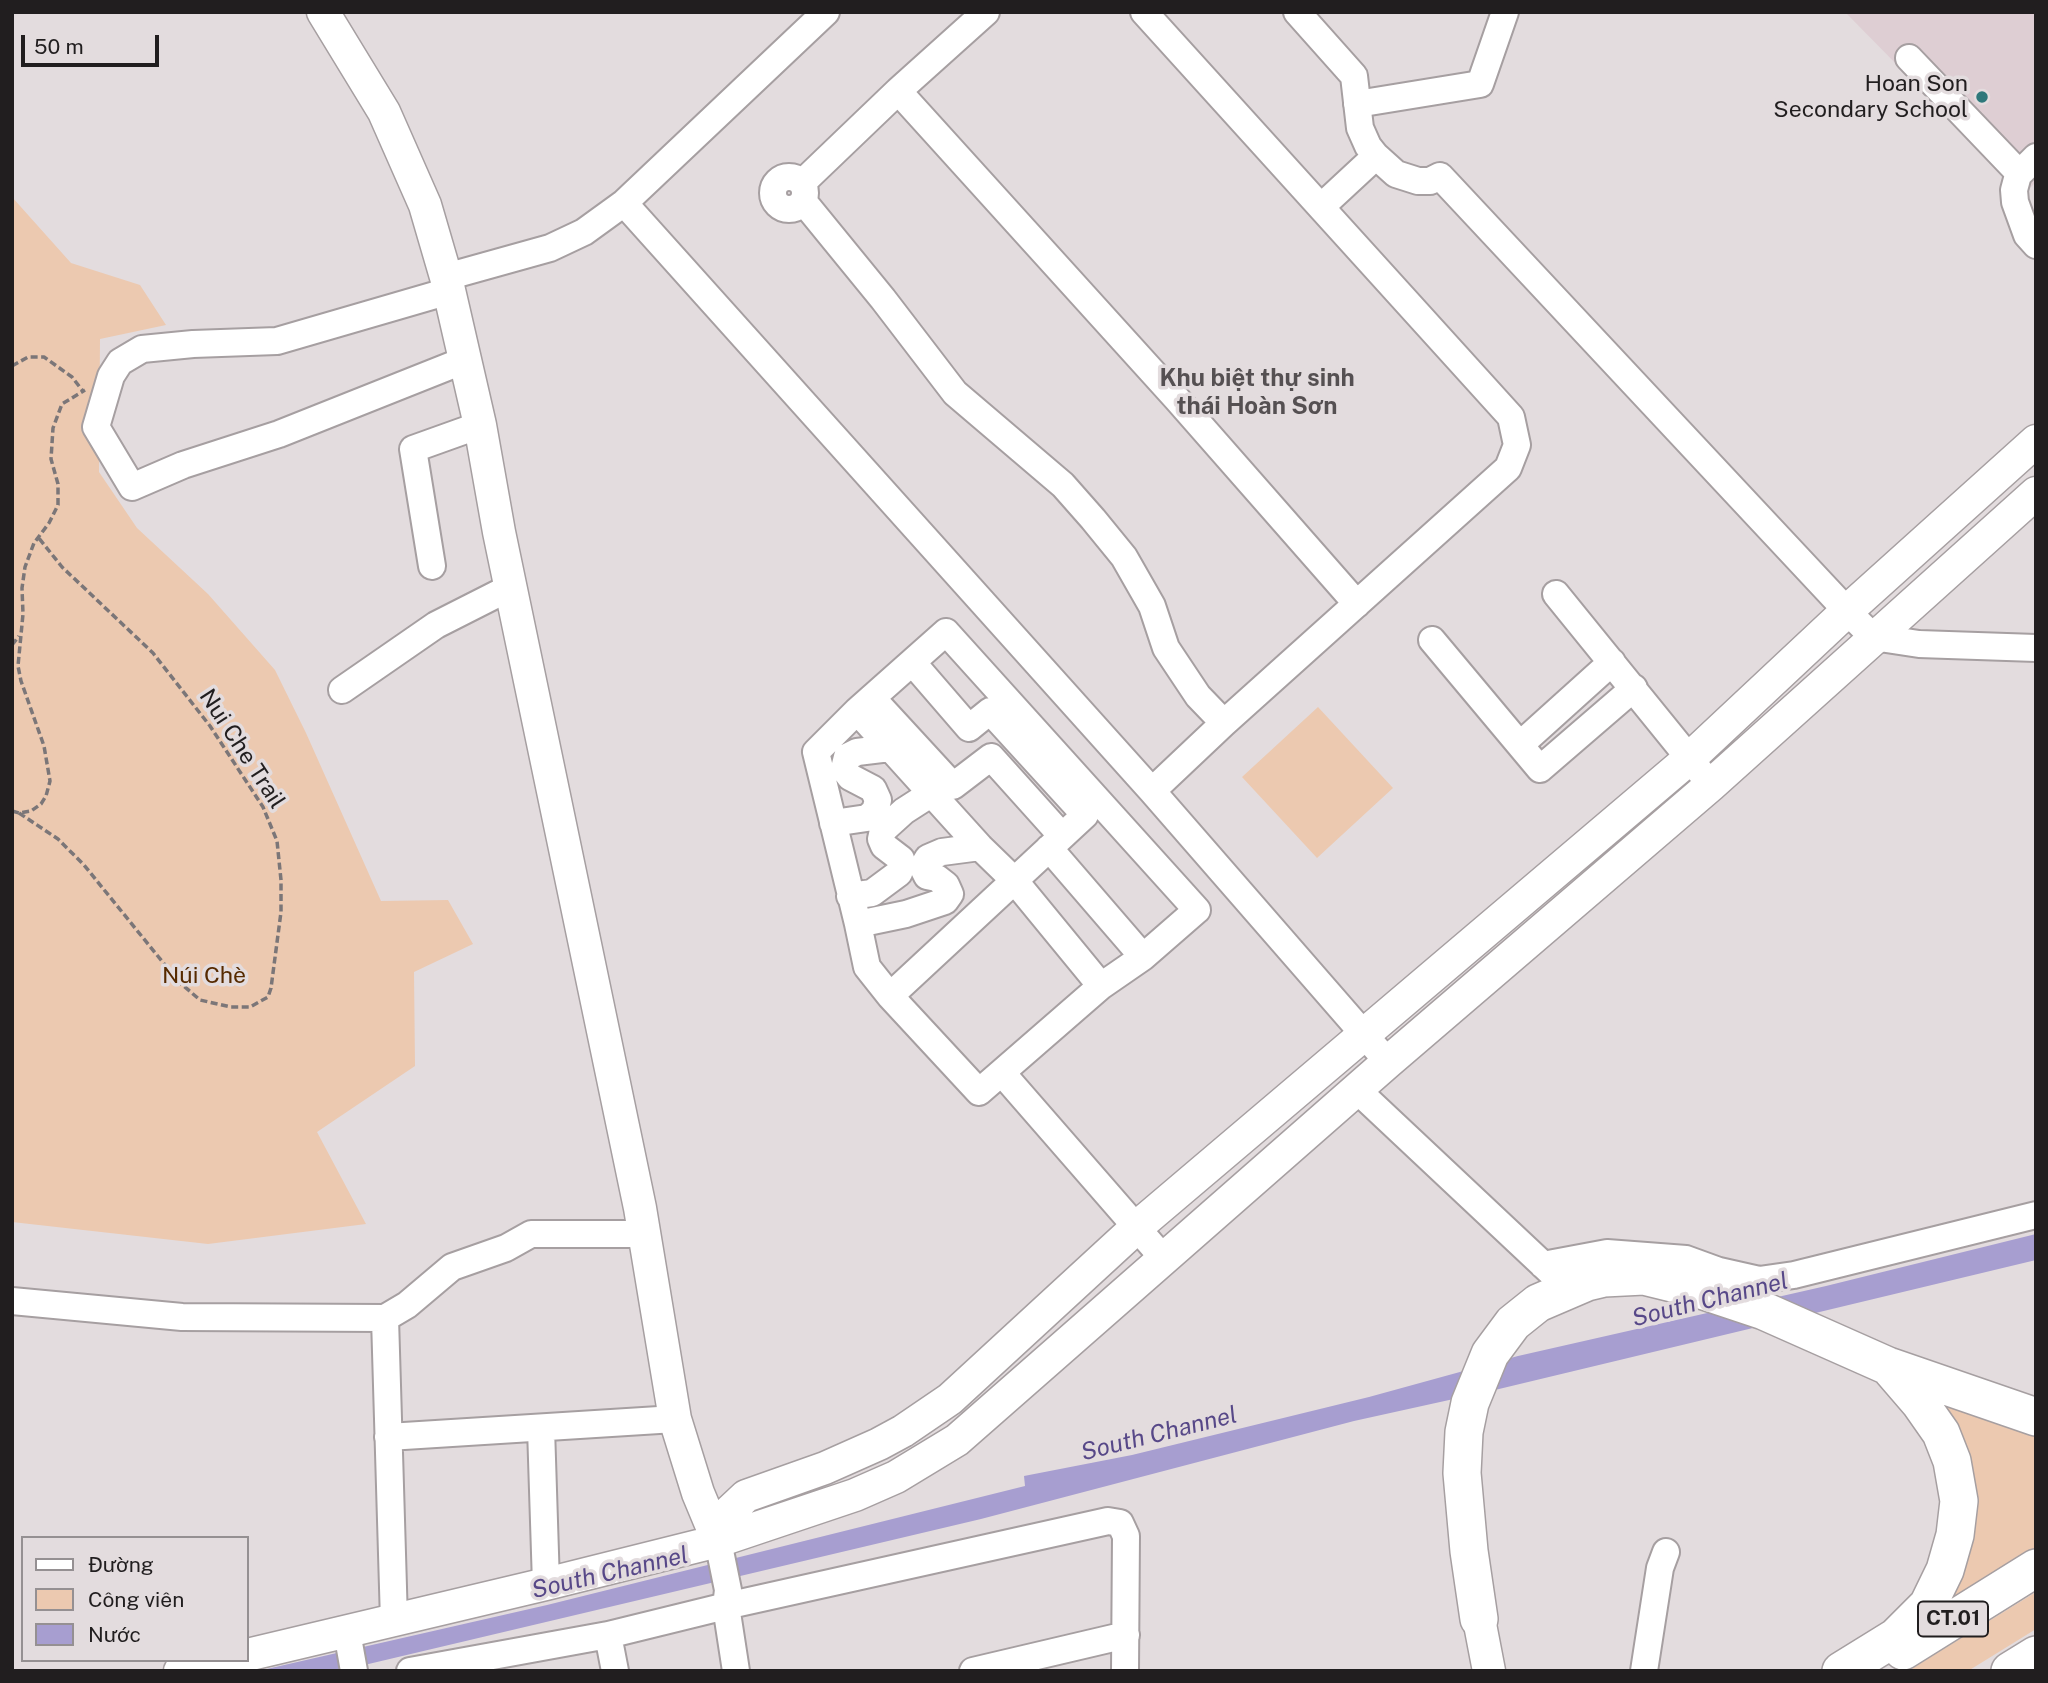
<!DOCTYPE html>
<meta charset="utf-8">
<style>
body{margin:0}
#map{position:relative;width:2048px;height:1683px;overflow:hidden;background:#e3dcde;font-family:"Public Sans",sans-serif}
canvas{display:block}
.frame{position:absolute;inset:0;border:14px solid #211e1f;pointer-events:none}
.legend{position:absolute;left:21px;top:1536px;width:228px;height:126px;box-sizing:border-box;background:#e3dcde;border:2px solid #959092;margin:0;padding:9px 12px;list-style:none;font-size:21px;color:#211e1f}
.legend li{display:flex;align-items:center;gap:14px;height:35px}
.legend b{width:35px;border:2px solid #959092}
.scale{position:absolute;left:21px;top:35px;width:138px;height:32px;box-sizing:border-box;border:4px solid #211e1f;border-top:0;padding-left:9px;font-size:21px;line-height:24px;white-space:nowrap;color:#211e1f;-webkit-text-stroke:5px #e3dcde;paint-order:stroke}
</style>
<div id="map">
<canvas width="2048" height="1683"></canvas>
<div class="frame"></div>
<ul class="legend">
<li><b style="height:9px;background:#fff"></b>Đường</li>
<li><b style="height:19px;background:#ecc9b0"></b>Công viên</li>
<li><b style="height:19px;background:#a79ed0"></b>Nước</li>
</ul>
<div class="scale">50 m</div>
</div>
<script>
const context = document.querySelector('canvas').getContext('2d');
context.lineJoin = 'round';
function fillPath(path, color) {
  context.fillStyle = color;
  context.fill(path, 'evenodd');
}
function shape(rows) {
  const path = new Path2D();
  for (const r of rows) {
    if (r.length === 3) {
      path.moveTo(r[0] + r[2], r[1]);
      path.arc(r[0], r[1], r[2], 0, 2 * Math.PI);
      continue;
    }
    path.moveTo(r[0], r[1]);
    for (let i = 2; i < r.length; i += 2) path.lineTo(r[i], r[i + 1]);
  }
  return path;
}
function strokePath(path, color, width, dash) {
  context.strokeStyle = color;
  context.lineWidth = width;
  context.lineCap = dash ? 'butt' : 'round';
  context.setLineDash(dash || []);
  context.stroke(path);
}
function write(font, color, halo, rows, align = 'center') {
  context.font = font + ' "Public Sans",sans-serif';
  context.lineWidth = 7;
  context.setLineDash([]);
  context.textBaseline = 'middle';
  context.strokeStyle = halo;
  context.fillStyle = color;
  for (const [text, x, y, turn = 0] of rows) {
    context.save();
    context.translate(x, y);
    context.rotate((+turn || 0) * Math.PI / 180);
    context.textAlign = isNaN(turn) ? turn : align;
    if (halo) context.strokeText(text, 0, 0);
    context.fillText(text, 0, 0);
    context.restore();
  }
}
const built = shape([
 [1845,12,2036,12,2036,182,2024,194]
]);
const green = shape([
 [12,197,71,263,140,285,166,325,100,339,99,472,137,528,208,594,275,670,306,733,381,901,448,900,473,944,414,972,415,1066,317,1132,366,1224,208,1244,12,1222],
 [1318,707,1393,788,1317,858,1242,777],
 [1938,1394,2036,1430,2036,1557,1949,1611,1963,1570],
 [2036,1592,2036,1629,1968,1671,1908,1671]
]);
const water = shape([
 [2036,1234,2036,1260,1499,1389,1354,1421,981,1519,339,1671,258,1671,547,1605,1025,1486,1024,1476,1132,1455,1369,1397,1518,1356,1826,1286]
]);
const path = shape([
 [12,366,28,357,44,357,72,377,82,390],
 [12,645,19,636],
 [12,811,19,813,31,811,41,804,46,796,50,781,44,746,21,681,18,666,23,614,22,588,25,567,34,543,49,523,58,505,58,484,51,459,53,428,62,404,85,390],
 [19,813,58,839,84,865,178,981,200,1000,231,1007,250,1007,268,997,271,988,281,912,281,880,277,841,263,807,210,726,153,653,62,567,38,537]
]);
const minor = shape([
 [826,12,624,203,1152,791,1388,1062],
 [1297,12,1354,76,1360,128,1368,146,1376,156,1396,174,1418,181,1430,181,1440,176,1847,611,1873,637,1919,644,2036,648],
 [1909,58,2019,173],
 [898,91,1177,399,1357,604],
 [1357,104,1480,84,1505,12],
 [2036,157,2018,175,2014,190,2015,202,2027,235,2036,245],
 [789,193,16],
 [802,183,898,91,986,12],
 [803,201,883,299,955,393,1063,485,1093,519,1124,557,1152,606,1166,648,1198,696,1224,723,1508,468,1517,445,1511,417,1144,12],
 [1321,207,1376,156],
 [446,277,550,248,584,232,624,203],
 [449,291,277,341,193,344,142,349,120,362,111,376,96,427,132,487,183,465,279,434,465,360],
 [432,566,413,449,480,425],
 [1556,594,1711,785],
 [946,632,1197,910,1143,957,1101,986,979,1092,890,996,867,967,858,924,816,752,857,711,946,632],
 [1432,640,1540,769,1634,688],
 [342,690,436,625,511,587],
 [872,698,953,786,991,757,1062,836],
 [857,711,980,847,1014,880,1101,986],
 [1521,744,1612,662],
 [1152,791,1224,723],
 [833,823,867,818,875,811,878,800,873,789,850,777,844,769,847,757,857,752,890,748],
 [1049,848,1143,957],
 [850,896,872,893,899,873,902,865,901,859,884,846,881,839,883,830,904,811,932,793],
 [858,924,906,914,945,901,950,894,946,885,937,878,927,876,924,870,925,863,928,858,942,852,980,847],
 [890,996,1085,815,990,711,969,728,912,662],
 [1002,1073,1164,1259],
 [1357,1090,1555,1276],
 [1543,1265,1607,1253,1686,1259,1719,1271,1759,1280,1794,1275,2036,1215],
 [12,1301,182,1317,385,1318,407,1305,452,1267,506,1248,531,1234,645,1234],
 [385,1318,394,1621],
 [541,1428,546,1584],
 [388,1437,675,1419],
 [718,1541,728,1590,726,1606,736,1671],
 [347,1632,354,1671],
 [608,1635,615,1671],
 [410,1671,608,1635,726,1606,1108,1521,1120,1523,1126,1536,1125,1671],
 [973,1671,1126,1635],
 [1644,1671,1660,1568,1666,1552]
]);
const major = shape([
 [323,12,384,112,425,205,446,277,480,425,499,532,640,1208,675,1419,698,1493,718,1541],
 [718,1541,730,1511,746,1496,825,1468,879,1444,903,1431,950,1399,1137,1227,1690,758,1847,611,2036,441],
 [1479,1619,1489,1671],
 [247,1655,546,1584,718,1541,855,1495,896,1477,957,1440,1388,1062,1711,785,2036,493],
 [180,1671,226,1660]
]);
const highway = shape([
 [1479,1619,1469,1551,1462,1473,1464,1432,1470,1403,1490,1354,1513,1323,1538,1303,1587,1282,1604,1278,1644,1276,1701,1290,1764,1311,1888,1366,2036,1417],
 [1903,1651,2036,1568],
 [1841,1671,1896,1637,1928,1605,1945,1570,1955,1535,1959,1501,1952,1461,1941,1433,1920,1403,1889,1367],
 [2010,1671,2036,1655]
]);
const markers = [
 [1982,97,7,"#2e787b"]
];
const shields = [
 [1953,1619,70]
];
const shieldNames = [
 ["CT.01",1953,1619]
];
const poiNames = [
 ["Hoan Son",1968,84],
 ["Secondary School",1968,110]
];
const streetNames = [
 ["Nui Che Trail",242,749,57]
];
const parkNames = [
 ["Núi Chè",204,976]
];
const neighbourhoodNames = [
 ["Khu biệt thự sinh",1257,379],
 ["thái Hoàn Sơn",1257,407]
];
const waterNames = [
 ["South Channel",1710,1300,-14],
 ["South Channel",1159,1434,-14],
 ["South Channel",610,1573,-13]
];
fillPath(built, '#deced3');
fillPath(green, '#ecc9b0');
fillPath(water, '#a79ed0');
strokePath(minor, '#a69fa1', 30);
strokePath(major, '#a69fa1', 35);
strokePath(highway, '#a69fa1', 40);
strokePath(path, '#7b7678', 3.5, [7, 3.5]);
strokePath(minor, '#fff', 26);
strokePath(major, '#fff', 32);
strokePath(highway, '#fff', 37);
for (const [x, y, r, color] of markers) {
  const dot = new Path2D();
  dot.arc(x, y, r, 0, 2 * Math.PI);
  context.fillStyle = color;
  context.fill(dot);
  strokePath(dot, '#e3dcde', 2.5);
}
for (const [x, y, w] of shields) {
  const box = new Path2D();
  box.roundRect(x - w / 2, y - 17.5, w, 35, 5);
  context.fillStyle = '#e3dcde';
  context.fill(box);
  strokePath(box, '#211e1f', 2);
}
write('bold 21px', '#211e1f', null, shieldNames);
write('23px', '#211e1f', '#e3dcde', poiNames, 'right');
write('23px', '#211e1f', '#e3dcde', streetNames);
write('23px', '#562a00', '#e3dcde', parkNames);
write('bold 24px', '#555052', '#e3dcde', neighbourhoodNames);
write('italic 24px', '#574888', '#e3dcde', waterNames);
</script>
